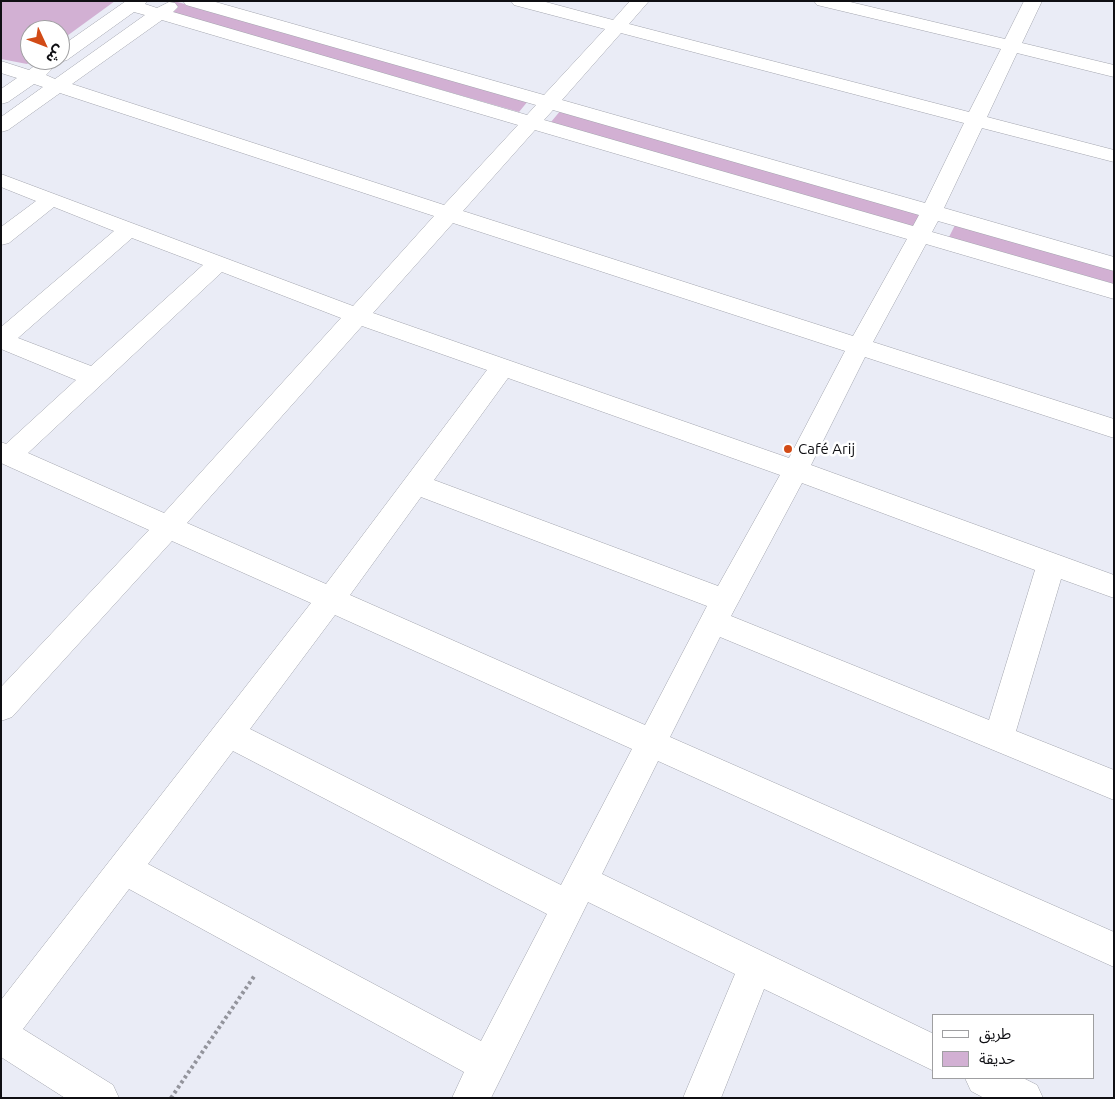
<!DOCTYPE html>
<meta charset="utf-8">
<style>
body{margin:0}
#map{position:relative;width:1115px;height:1099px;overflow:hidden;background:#eaecf6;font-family:Ubuntu,"Noto Sans Arabic",sans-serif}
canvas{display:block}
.frame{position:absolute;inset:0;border:2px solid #0f0f13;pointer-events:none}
.legend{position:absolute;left:932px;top:1014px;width:162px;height:65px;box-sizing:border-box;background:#fff;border:1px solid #9f9fa1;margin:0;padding:6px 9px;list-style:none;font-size:15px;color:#0f0f13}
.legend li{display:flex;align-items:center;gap:10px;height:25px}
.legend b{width:25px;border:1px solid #9f9fa1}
.north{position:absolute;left:20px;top:20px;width:50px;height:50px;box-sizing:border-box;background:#fff;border:1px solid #9f9fa1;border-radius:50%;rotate:133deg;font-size:14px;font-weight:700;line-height:20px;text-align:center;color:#0f0f13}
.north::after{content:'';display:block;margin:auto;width:18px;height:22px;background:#d24b17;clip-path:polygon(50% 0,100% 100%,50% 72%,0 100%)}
</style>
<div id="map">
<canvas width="1115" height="1099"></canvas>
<div class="frame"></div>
<ul class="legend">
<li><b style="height:6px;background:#fff"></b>طريق</li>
<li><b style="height:14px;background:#d2b0d3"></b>حديقة</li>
</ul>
<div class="north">ش</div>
</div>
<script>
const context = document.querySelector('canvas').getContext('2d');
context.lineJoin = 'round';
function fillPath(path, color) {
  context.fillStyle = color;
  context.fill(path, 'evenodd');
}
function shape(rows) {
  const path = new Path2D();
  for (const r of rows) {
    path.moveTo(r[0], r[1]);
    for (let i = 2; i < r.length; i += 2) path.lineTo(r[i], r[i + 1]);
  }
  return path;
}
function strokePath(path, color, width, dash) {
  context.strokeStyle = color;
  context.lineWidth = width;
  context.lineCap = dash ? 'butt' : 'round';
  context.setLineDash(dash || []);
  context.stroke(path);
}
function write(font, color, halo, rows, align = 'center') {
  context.font = font + ' Ubuntu,sans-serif';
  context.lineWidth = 5;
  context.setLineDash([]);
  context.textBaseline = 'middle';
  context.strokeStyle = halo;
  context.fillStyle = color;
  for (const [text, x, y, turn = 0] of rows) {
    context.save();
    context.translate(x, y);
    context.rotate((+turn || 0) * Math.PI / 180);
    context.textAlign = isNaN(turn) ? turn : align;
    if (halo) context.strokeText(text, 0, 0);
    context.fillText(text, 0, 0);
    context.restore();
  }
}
const green = shape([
 [1,1,115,1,60,41,60,30,30,30,30,60,33,60,27,64,1,59],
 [174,1,528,101,519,112,162,10],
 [561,110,921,214,914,228,551,122],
 [955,225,1114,270,1114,284,949,237]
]);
const path = shape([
 [171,1098,255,975]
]);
const street = shape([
 [126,1,147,1,145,4,157,8,169,2,175,3,178,7,173,12,527,115,536,105,186,5,183,1,212,1,544,95,605,29,514,5,511,1,542,1,613,20,630,1,649,1,629,24,969,112,1001,49,817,5,814,1,846,1,1005,39,1024,1,1042,1,1022,43,1114,65,1114,77,1017,53,987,117,1114,150,1114,162,982,128,944,208,1114,257,1114,271,938,221,932,232,1114,284,1114,299,926,244,873,342,1114,419,1114,438,865,357,811,465,1114,575,1114,598,1061,579,1016,731,1114,770,1114,800,720,637,670,737,1114,932,1114,967,658,761,602,874,934,1034,934,1071,764,989,721,1098,683,1098,735,974,588,902,491,1098,452,1098,464,1072,129,889,23,1029,113,1085,119,1098,65,1098,1,1057,1,1000,311,603,172,541,12,717,1,721,1,687,149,530,1,463,1,442,6,444,76,380,1,349,1,327,114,231,54,207,9,243,1,245,1,227,36,201,1,187,1,174,353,306,434,216,60,93,8,130,1,132,1,117,43,87,34,84,8,102,1,104,1,89,17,78,1,73,1,61,29,70,37,64,44,62,51,64,53,68,46,75,55,79,145,15,134,12,67,60,60,62,54,60,60,60,60,47,126,1],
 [162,20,518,125,444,205,72,84,162,20],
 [621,33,964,123,925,203,562,100,621,33],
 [553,110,919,215,913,226,544,120,553,110],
 [535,130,907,239,853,336,463,211,535,130],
 [453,223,845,351,789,458,373,313,453,223],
 [132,238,203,265,91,366,18,338,132,238],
 [222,272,341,318,164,513,28,453,222,272],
 [362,326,487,370,326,584,187,523,362,326],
 [508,378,780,475,718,586,434,480,508,378],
 [802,483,1035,570,989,720,731,616,802,483],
 [421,497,707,606,645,725,350,595,421,497],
 [335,615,632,749,561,885,250,729,335,615],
 [233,751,547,914,481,1041,148,864,233,751],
 [965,1078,1023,1078,1037,1085,1043,1098,984,1098,971,1091,965,1078]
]);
const markers = [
 [788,449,5,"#d24b17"]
];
const poiNames = [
 ["Café Arij",798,449]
];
fillPath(green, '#d2b0d3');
strokePath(street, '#a3a5ae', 1);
strokePath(path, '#93949c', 4, [3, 3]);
fillPath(street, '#fff');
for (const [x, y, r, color] of markers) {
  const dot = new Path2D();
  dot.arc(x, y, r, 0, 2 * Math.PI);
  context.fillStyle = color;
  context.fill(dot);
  strokePath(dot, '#fff', 2);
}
write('15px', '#0f0f13', '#fff', poiNames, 'left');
</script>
